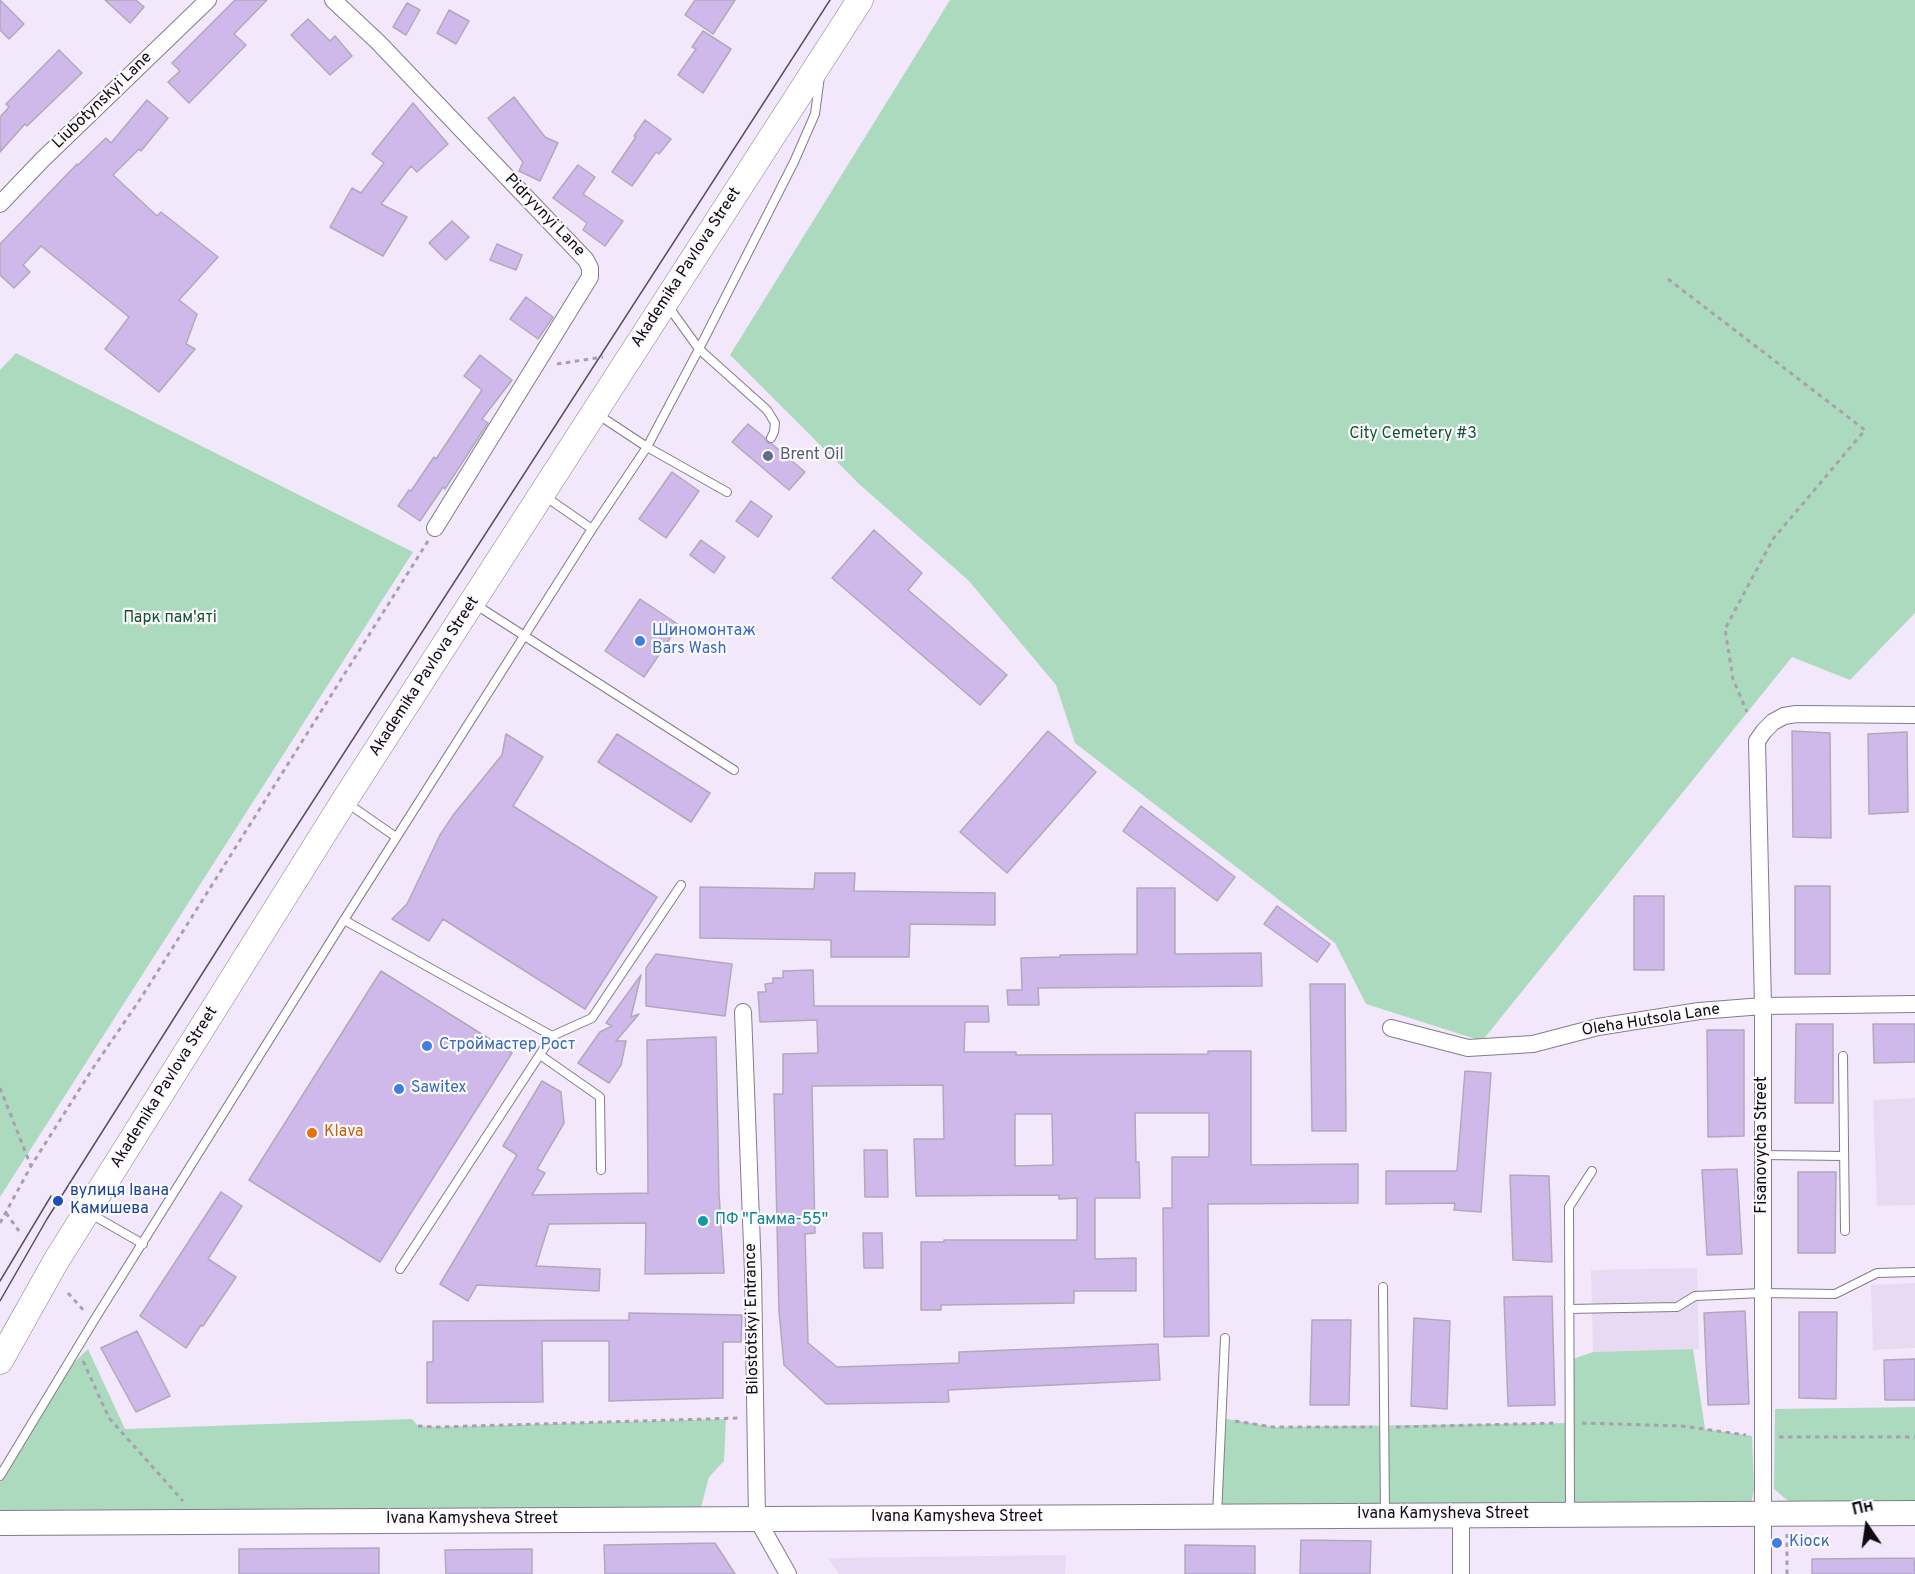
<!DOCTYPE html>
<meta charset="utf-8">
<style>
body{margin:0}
#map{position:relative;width:1915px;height:1574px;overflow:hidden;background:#f3e8fb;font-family:Overpass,sans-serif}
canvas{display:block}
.north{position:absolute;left:1837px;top:1496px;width:60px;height:60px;-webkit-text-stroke:4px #fcf9fd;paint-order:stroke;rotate:347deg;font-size:16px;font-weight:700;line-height:24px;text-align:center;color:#0d0a10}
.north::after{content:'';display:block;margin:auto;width:21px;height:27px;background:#0d0a10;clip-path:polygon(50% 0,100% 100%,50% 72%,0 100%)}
</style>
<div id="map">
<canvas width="1915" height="1574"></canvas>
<div class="north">Пн</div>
</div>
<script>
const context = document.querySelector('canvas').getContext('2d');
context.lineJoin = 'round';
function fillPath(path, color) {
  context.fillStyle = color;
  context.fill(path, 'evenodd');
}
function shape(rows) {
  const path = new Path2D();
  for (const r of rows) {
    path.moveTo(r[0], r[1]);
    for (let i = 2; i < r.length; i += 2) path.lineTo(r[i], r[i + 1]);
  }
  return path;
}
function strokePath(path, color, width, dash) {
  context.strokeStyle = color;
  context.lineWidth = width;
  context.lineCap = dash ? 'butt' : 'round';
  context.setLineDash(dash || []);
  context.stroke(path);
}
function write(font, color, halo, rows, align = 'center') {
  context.font = font + ' Overpass,sans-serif';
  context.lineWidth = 4.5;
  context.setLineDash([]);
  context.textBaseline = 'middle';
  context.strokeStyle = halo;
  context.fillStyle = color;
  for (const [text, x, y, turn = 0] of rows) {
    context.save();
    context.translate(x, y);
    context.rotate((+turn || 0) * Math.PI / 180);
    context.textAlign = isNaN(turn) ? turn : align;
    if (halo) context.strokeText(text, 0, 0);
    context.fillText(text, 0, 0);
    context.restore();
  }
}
const built = shape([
 [1915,1098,1915,1205,1877,1206,1873,1100],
 [1697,1268,1699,1349,1593,1352,1591,1270],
 [1915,1283,1915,1348,1873,1350,1871,1285],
 [1066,1555,1065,1574,839,1574,828,1558]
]);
const green = shape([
 [950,0,1915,0,1915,613,1850,680,1792,657,1482,1041,1366,1004,1335,943,1075,743,1056,685,969,581,858,483,730,355],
 [16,353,413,552,0,1197,0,370],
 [88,1349,125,1429,412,1419,418,1426,438,1427,726,1419,724,1461,709,1477,698,1519,0,1523,0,1476,65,1371],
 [1693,1349,1705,1429,1752,1436,1754,1489,1749,1515,1217,1517,1221,1418,1273,1427,1569,1423,1570,1360,1593,1352],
 [1915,1407,1915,1502,1788,1501,1774,1489,1775,1409]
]);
const building = shape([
 [0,0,24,24,9,39,0,30,0,0],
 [105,0,136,0,144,7,130,23,105,0],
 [235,0,267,0,234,34,246,45,189,103,168,82,180,71,172,63,235,0],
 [695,0,735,0,713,34,685,15,695,0],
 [407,3,420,10,406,35,393,27,407,3],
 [449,10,469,21,456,44,437,33,449,10],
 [308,19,330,41,335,36,352,56,330,75,291,35,308,19],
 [703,31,731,49,703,93,678,75,696,49,692,47,703,31],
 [59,50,82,73,27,126,25,124,0,152,0,117,9,107,6,104,59,50],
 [514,97,545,137,558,143,540,181,519,171,523,162,488,118,514,97],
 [147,100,168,118,141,151,139,149,113,175,157,216,161,212,218,257,179,300,197,314,186,344,195,349,159,392,105,349,129,317,41,246,23,265,30,272,14,288,0,275,0,244,77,164,78,165,106,138,111,143,147,100],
 [413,103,448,144,417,172,411,166,381,204,407,217,383,256,330,227,352,188,361,193,384,163,372,154,413,103],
 [645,120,671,139,659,154,656,152,632,186,612,172,636,137,634,136,645,120],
 [578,165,595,177,583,194,623,221,605,246,583,230,587,223,553,198,578,165],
 [452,221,469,237,446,260,429,243,452,221],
 [497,244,522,255,516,270,490,260,497,244],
 [526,297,553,317,538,339,510,319,526,297],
 [480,355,512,380,482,419,488,423,445,489,443,487,420,521,398,506,409,490,411,491,434,457,436,459,482,390,464,376,480,355],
 [748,424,765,438,768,443,772,444,805,472,789,490,732,442,748,424],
 [672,472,699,491,666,538,639,519,672,472],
 [751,501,772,516,758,537,736,521,751,501],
 [874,530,922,573,908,590,1007,675,980,705,832,578,874,530],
 [701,540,725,557,714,573,690,555,701,540],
 [640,599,679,625,644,677,605,651,640,599],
 [1048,731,1096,772,1007,873,960,832,1048,731],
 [1792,731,1830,733,1831,838,1793,837,1792,731],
 [1907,732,1908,812,1869,814,1868,734,1907,732],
 [506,734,543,757,513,806,657,897,585,1009,443,919,429,941,392,919,407,904,440,835,454,814,502,755,506,734],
 [617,734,710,793,691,822,598,762,617,734],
 [1141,806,1235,877,1217,901,1123,831,1141,806],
 [815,873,855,873,854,891,995,893,995,925,910,924,909,957,831,957,831,940,700,938,700,887,814,889,815,873],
 [1795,886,1830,886,1830,974,1795,974,1795,886],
 [1137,888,1175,888,1175,954,1261,953,1262,986,1038,988,1039,1005,1008,1005,1007,990,1022,990,1021,958,1060,957,1060,955,1137,954,1137,888],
 [1634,896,1664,896,1664,970,1634,970,1634,896],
 [1277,906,1330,944,1317,962,1264,924,1277,906],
 [656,954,732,964,725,1016,646,1006,646,968,656,954],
 [813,970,814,1006,988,1006,989,1022,965,1022,964,1052,1016,1052,1016,1055,1208,1054,1208,1051,1251,1051,1251,1165,1358,1164,1358,1203,1208,1204,1209,1336,1164,1337,1163,1208,1172,1208,1172,1157,1209,1157,1209,1113,1135,1113,1136,1162,1139,1162,1140,1198,1095,1198,1095,1259,1136,1258,1136,1291,1074,1291,1074,1303,941,1305,941,1310,921,1310,921,1242,944,1242,944,1240,1077,1240,1077,1198,1059,1199,1059,1195,916,1196,914,1139,944,1139,943,1085,812,1086,815,1233,805,1234,808,1343,837,1367,959,1363,959,1352,1158,1344,1160,1380,948,1390,949,1402,826,1404,784,1365,779,1311,774,1094,783,1094,783,1054,818,1053,817,1020,760,1022,758,992,766,992,765,984,773,983,773,978,783,978,783,971,813,970],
 [1015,1114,1052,1114,1053,1165,1015,1166,1015,1114],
 [381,971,512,1053,380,1262,249,1180,381,971],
 [641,975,631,1017,639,1014,616,1041,626,1041,621,1065,609,1083,578,1063,600,1032,612,1026,606,1023,641,975],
 [1310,984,1345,984,1346,1131,1312,1131,1310,984],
 [1796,1024,1833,1024,1833,1103,1795,1103,1796,1024],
 [1873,1024,1915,1024,1915,1062,1874,1063,1873,1024],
 [1707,1030,1744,1030,1744,1136,1708,1137,1707,1030],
 [716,1037,719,1193,724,1273,645,1274,646,1223,549,1224,536,1266,600,1269,599,1291,477,1285,468,1301,440,1284,517,1155,503,1146,542,1081,561,1092,564,1123,537,1169,545,1173,532,1195,648,1193,647,1040,716,1037],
 [1465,1071,1491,1073,1481,1212,1454,1210,1455,1203,1386,1204,1386,1171,1457,1171,1465,1071],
 [864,1150,887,1150,888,1197,865,1197,864,1150],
 [1737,1169,1742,1254,1707,1255,1702,1170,1737,1169],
 [1798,1172,1836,1172,1835,1253,1798,1253,1798,1172],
 [1510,1175,1549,1176,1552,1262,1513,1260,1510,1175],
 [221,1192,242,1206,208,1259,236,1277,203,1326,201,1325,186,1348,140,1316,221,1192],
 [863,1233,882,1233,883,1268,864,1268,863,1233],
 [1552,1296,1555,1405,1508,1406,1504,1297,1552,1296],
 [1745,1311,1749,1404,1708,1405,1704,1313,1745,1311],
 [1799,1312,1837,1312,1836,1399,1799,1398,1799,1312],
 [629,1313,742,1315,741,1342,723,1342,723,1398,609,1401,609,1341,542,1341,543,1402,427,1403,427,1362,433,1362,433,1321,629,1320,629,1313],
 [1414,1318,1450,1321,1447,1409,1411,1406,1414,1318],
 [1312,1320,1351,1320,1349,1405,1310,1405,1312,1320],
 [137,1331,170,1396,136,1412,101,1348,137,1331],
 [1915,1359,1915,1400,1885,1400,1884,1360,1915,1359],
 [1301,1540,1371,1541,1370,1574,1300,1574,1301,1540],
 [715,1543,735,1574,605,1574,604,1545,715,1543],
 [1185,1545,1255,1546,1255,1574,1185,1574,1185,1545],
 [379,1548,379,1574,239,1574,239,1549,379,1548],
 [532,1549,532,1574,446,1574,445,1550,532,1549],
 [1914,1558,1915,1574,1812,1574,1812,1559,1914,1558]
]);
const path = shape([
 [1668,279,1865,430,1773,539,1725,629,1733,679,1747,712],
 [557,364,603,357],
 [0,1088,31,1166],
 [6,1213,19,1231],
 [0,1223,31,1166,93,1068,141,998,428,541],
 [68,1293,85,1312],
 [83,1361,109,1418,183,1501],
 [1235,1421,1273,1427,1372,1427],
 [1582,1423,1682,1426,1746,1435],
 [418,1426,438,1427,740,1418],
 [1396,1427,1558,1423],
 [1779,1437,1915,1437],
 [1787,1574,1787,1534]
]);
const lane = shape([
 [597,414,647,447,727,492],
 [771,438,774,432,775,423,767,410,699,349,794,162,815,114,820,76],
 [543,495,592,529],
 [473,603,734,770],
 [347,803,396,837],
 [344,920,552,1036],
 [540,1055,600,1097,601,1170],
 [1843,1056,1845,1231],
 [1763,1155,1844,1156],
 [89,1213,143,1244],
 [400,1269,552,1036,592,1018,681,885],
 [1383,1287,1385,1515],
 [1569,1309,1677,1307,1695,1296,1762,1293,1835,1294,1877,1273,1915,1272],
 [0,1476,93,1322,344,920,592,529,647,447,699,349,668,306],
 [1570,1512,1569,1207,1592,1171],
 [1217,1516,1225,1338]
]);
const street = shape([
 [333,0,378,42,586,260,590,268,590,277,435,528],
 [0,204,42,160,208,0],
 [743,1012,753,1272,757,1519,788,1574],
 [1391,1028,1468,1048,1533,1044,1598,1027,1699,1011,1763,1006,1915,1004],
 [1461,1515,1461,1574],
 [1763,1574,1763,1006,1757,741,1764,731,1773,722,1784,716,1796,714,1915,715]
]);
const secondary = shape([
 [0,1523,1915,1513]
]);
const primary = shape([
 [0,1361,56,1261,344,801,860,0]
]);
const tram = shape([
 [0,1281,51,1196],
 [0,1301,47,1219,233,925,830,0]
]);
const markers = [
 [768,456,6,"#5c6f8a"],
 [640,641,6,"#3f7fe0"],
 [427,1046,6,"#3f7fe0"],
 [399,1089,6,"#3f7fe0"],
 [312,1133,6,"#e8710a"],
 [58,1201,6,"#1a4fb4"],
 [703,1221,6,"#0f9aa8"],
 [1777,1543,6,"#3f7fe0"]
];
const streetNames = [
 ["Liubotynskyi Lane",103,101,-44],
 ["Pidryvnyi Lane",544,216,46],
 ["Akademika Pavlova Street",687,268,-57],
 ["Akademika Pavlova Street",425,677,-57],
 ["Oleha Hutsola Lane",1651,1021,-9],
 ["Akademika Pavlova Street",165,1088,-58],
 ["Fisanovycha Street",1763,1145,-90],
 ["Bilostotskyi Entrance",753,1319,-91],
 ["Ivana Kamysheva Street",1443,1515],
 ["Ivana Kamysheva Street",957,1518],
 ["Ivana Kamysheva Street",472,1520]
];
const parkNames = [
 ["City Cemetery #3",1413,435],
 ["Парк пам'яті",170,619]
];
const serviceNames = [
 ["Brent Oil",780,456]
];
const shopNames = [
 ["Шиномонтаж",652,632],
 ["Bars Wash",652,650],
 ["Строймастер Рост",439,1046],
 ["Sawitex",411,1089],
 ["Кіоск",1789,1543]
];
const foodNames = [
 ["Klava",324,1133]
];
const transitNames = [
 ["вулиця Івана",70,1192],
 ["Камишева",70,1210]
];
const cultureNames = [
 ["ПФ \"Гамма-55\"",715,1221]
];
fillPath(built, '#e8daf3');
fillPath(green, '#acdabe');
fillPath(building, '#cfb9ea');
strokePath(building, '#b0a9bb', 1.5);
strokePath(lane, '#847b8b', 10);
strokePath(street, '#847b8b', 18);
strokePath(secondary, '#847b8b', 26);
strokePath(primary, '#847b8b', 27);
strokePath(path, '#a8a0ae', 3, [4.5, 4.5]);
strokePath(lane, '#fff', 8);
strokePath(street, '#fff', 16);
strokePath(secondary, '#fff', 24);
strokePath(primary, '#fff', 26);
strokePath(tram, '#57525c', 1.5);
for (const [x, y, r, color] of markers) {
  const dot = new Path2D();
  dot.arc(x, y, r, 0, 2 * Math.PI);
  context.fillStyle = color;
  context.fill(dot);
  strokePath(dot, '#fcf9fd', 2);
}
write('16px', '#0d0a10', '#fcf9fd', streetNames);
write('16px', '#125235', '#fcf9fd', parkNames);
write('16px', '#4e5e75', '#fcf9fd', serviceNames, 'left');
write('16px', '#366cbe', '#fcf9fd', shopNames, 'left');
write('16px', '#c56008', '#fcf9fd', foodNames, 'left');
write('16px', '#164399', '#fcf9fd', transitNames, 'left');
write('16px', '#0d838f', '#fcf9fd', cultureNames, 'left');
</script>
